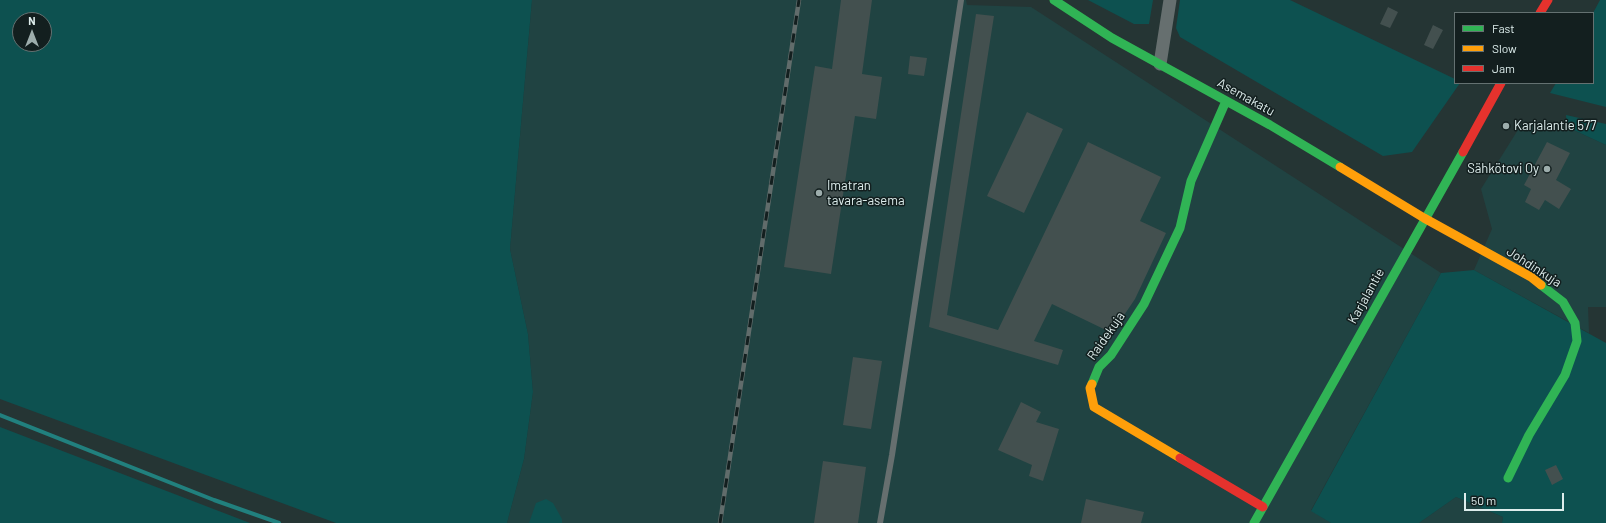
<!DOCTYPE html>
<meta charset="utf-8">
<style>
body{margin:0}
#map{position:relative;width:1606px;height:523px;overflow:hidden;background:#253534;font-family:Barlow,sans-serif}
canvas{display:block}
.legend{position:absolute;left:1454px;top:12px;width:140px;height:72px;box-sizing:border-box;background:#131f1f;border:1px solid #647171;margin:0;padding:5px 7px;list-style:none;font-size:12px;color:#ddedec}
.legend li{display:flex;align-items:center;gap:8px;height:20px}
.legend b{width:20px;border:1px solid #647171}
.north{position:absolute;left:12px;top:12px;width:40px;height:40px;box-sizing:border-box;background:#131f1f;border:1px solid #647171;border-radius:50%;rotate:0deg;font-size:11px;font-weight:700;line-height:16px;text-align:center;color:#ddedec}
.north::after{content:'';display:block;margin:auto;width:14px;height:18px;background:#9dadac;clip-path:polygon(50% 0,100% 100%,50% 72%,0 100%)}
.scale{position:absolute;left:1464px;top:493px;width:100px;height:18px;box-sizing:border-box;border:2px solid #ddedec;border-top:0;padding-left:5px;font-size:12px;line-height:14px;white-space:nowrap;color:#ddedec;-webkit-text-stroke:3px #131f1f;paint-order:stroke}
</style>
<div id="map">
<canvas width="1606" height="523"></canvas>
<ul class="legend">
<li><b style="height:5px;background:#30b455"></b>Fast</li>
<li><b style="height:5px;background:#ff9f0a"></b>Slow</li>
<li><b style="height:5px;background:#e5322d"></b>Jam</li>
</ul>
<div class="north">N</div>
<div class="scale">50 m</div>
</div>
<script>
const context = document.querySelector('canvas').getContext('2d');
context.lineJoin = 'round';
function fillPath(path, color) {
  context.fillStyle = color;
  context.fill(path, 'evenodd');
}
function shape(rows) {
  const path = new Path2D();
  for (const r of rows) {
    path.moveTo(r[0], r[1]);
    for (let i = 2; i < r.length; i += 2) path.lineTo(r[i], r[i + 1]);
  }
  return path;
}
function strokePath(path, color, width, dash) {
  context.strokeStyle = color;
  context.lineWidth = width;
  context.lineCap = dash ? 'butt' : 'round';
  context.setLineDash(dash || []);
  context.stroke(path);
}
function write(font, color, halo, rows, align = 'center') {
  context.font = font + ' Barlow,sans-serif';
  context.lineWidth = 3;
  context.setLineDash([]);
  context.textBaseline = 'middle';
  context.strokeStyle = halo;
  context.fillStyle = color;
  for (const [text, x, y, turn = 0] of rows) {
    context.save();
    context.translate(x, y);
    context.rotate((+turn || 0) * Math.PI / 180);
    context.textAlign = isNaN(turn) ? turn : align;
    if (halo) context.strokeText(text, 0, 0);
    context.fillText(text, 0, 0);
    context.restore();
  }
}
const built = shape([
 [532,0,966,0,967,5,1031,7,1441,273,1311,510,1331,523,507,523,524,459,533,392,528,334,510,249],
 [1521,125,1567,127,1606,145,1606,307,1588,307,1589,333,1474,270,1492,229,1481,189],
 [1456,497,1503,517,1502,523,1419,523]
]);
const green = shape([
 [0,0,532,0,510,249,528,334,533,392,524,459,507,523,336,523,0,399],
 [20,20,44,20,44,44,20,44],
 [1088,0,1153,0,1149,24,1134,24],
 [1180,0,1290,0,1455,79,1455,83,1460,83,1412,152,1383,156,1180,37,1176,28],
 [1600,0,1606,0,1606,107,1550,93,1556,83,1593,83,1593,13],
 [1566,115,1606,124,1606,145,1567,127],
 [1474,270,1606,343,1606,523,1502,523,1503,517,1456,497,1419,523,1331,523,1311,511,1441,273],
 [0,427,250,523,0,523],
 [546,499,553,503,562,519,562,523,529,523,536,503]
]);
const stream = shape([
 [0,415,214,500,279,523]
]);
const building = shape([
 [841,0,872,0,862,74,882,77,876,119,855,116,831,274,784,267,815,66,832,69],
 [1388,7,1398,12,1390,28,1380,24],
 [976,14,994,16,947,315,998,330,1088,142,1161,177,1140,221,1166,233,1135,299,1112,333,1052,304,1034,341,1063,350,1058,365,929,327],
 [1433,25,1443,30,1433,49,1424,45],
 [910,56,927,58,924,76,908,74],
 [1027,112,1063,129,1024,213,987,196],
 [1547,142,1570,153,1556,180,1571,189,1559,209,1545,200,1539,210,1525,202,1531,189,1524,185],
 [853,357,882,361,871,429,843,425],
 [1021,402,1041,412,1036,422,1059,429,1043,481,1029,476,1032,465,998,450],
 [823,461,866,467,858,523,814,523],
 [1556,465,1563,479,1552,485,1545,470],
 [1086,499,1144,512,1141,523,1081,523]
]);
const lane = shape([
 [880,523,892,455,961,0]
]);
const street = shape([
 [1160,64,1170,0]
]);
const fast = shape([
 [1054,0,1112,38,1270,125,1340,167],
 [1092,384,1099,367,1111,355,1144,304,1180,228,1191,181,1226,101],
 [1508,478,1529,435,1565,375,1577,341,1575,323,1563,302,1541,285],
 [1254,523,1463,152]
]);
const slow = shape([
 [1340,167,1424,218,1531,277,1541,285],
 [1092,384,1090,388,1094,407,1180,458]
]);
const jam = shape([
 [1540,13,1548,0],
 [1463,152,1501,83],
 [1180,458,1263,507]
]);
const rail = shape([
 [720,523,799,0]
]);
const markers = [
 [1506,126,4,"#9dadac"],
 [1547,169,4,"#9dadac"],
 [819,193,4,"#9dadac"]
];
const streetNames = [
 ["Asemakatu",1246,97,29],
 ["Johdinkuja",1534,267,33],
 ["Karjalantie",1366,296,-61],
 ["Raidekuja",1106,336,-55]
];
const poiNames = [
 ["Karjalantie 577",1514,126],
 ["Sähkötovi Oy",1539,169,"right"],
 ["Imatran",827,186],
 ["tavara-asema",827,201]
];
fillPath(built, '#204342');
fillPath(green, '#0d5150');
strokePath(stream, '#21807e', 4);
fillPath(building, '#43504f');
strokePath(lane, '#666f6f', 6);
strokePath(street, '#666f6f', 13);
strokePath(fast, '#30b455', 9);
strokePath(slow, '#ff9f0a', 9);
strokePath(jam, '#e5322d', 9);
strokePath(rail, '#616c6b', 4.5);
strokePath(rail, '#131f1f', 3, [9]);
for (const [x, y, r, color] of markers) {
  const dot = new Path2D();
  dot.arc(x, y, r, 0, 2 * Math.PI);
  context.fillStyle = color;
  context.fill(dot);
  strokePath(dot, '#131f1f', 1.5);
}
write('13px', '#ddedec', '#131f1f', streetNames);
write('13px', '#ddedec', '#131f1f', poiNames, 'left');
</script>
